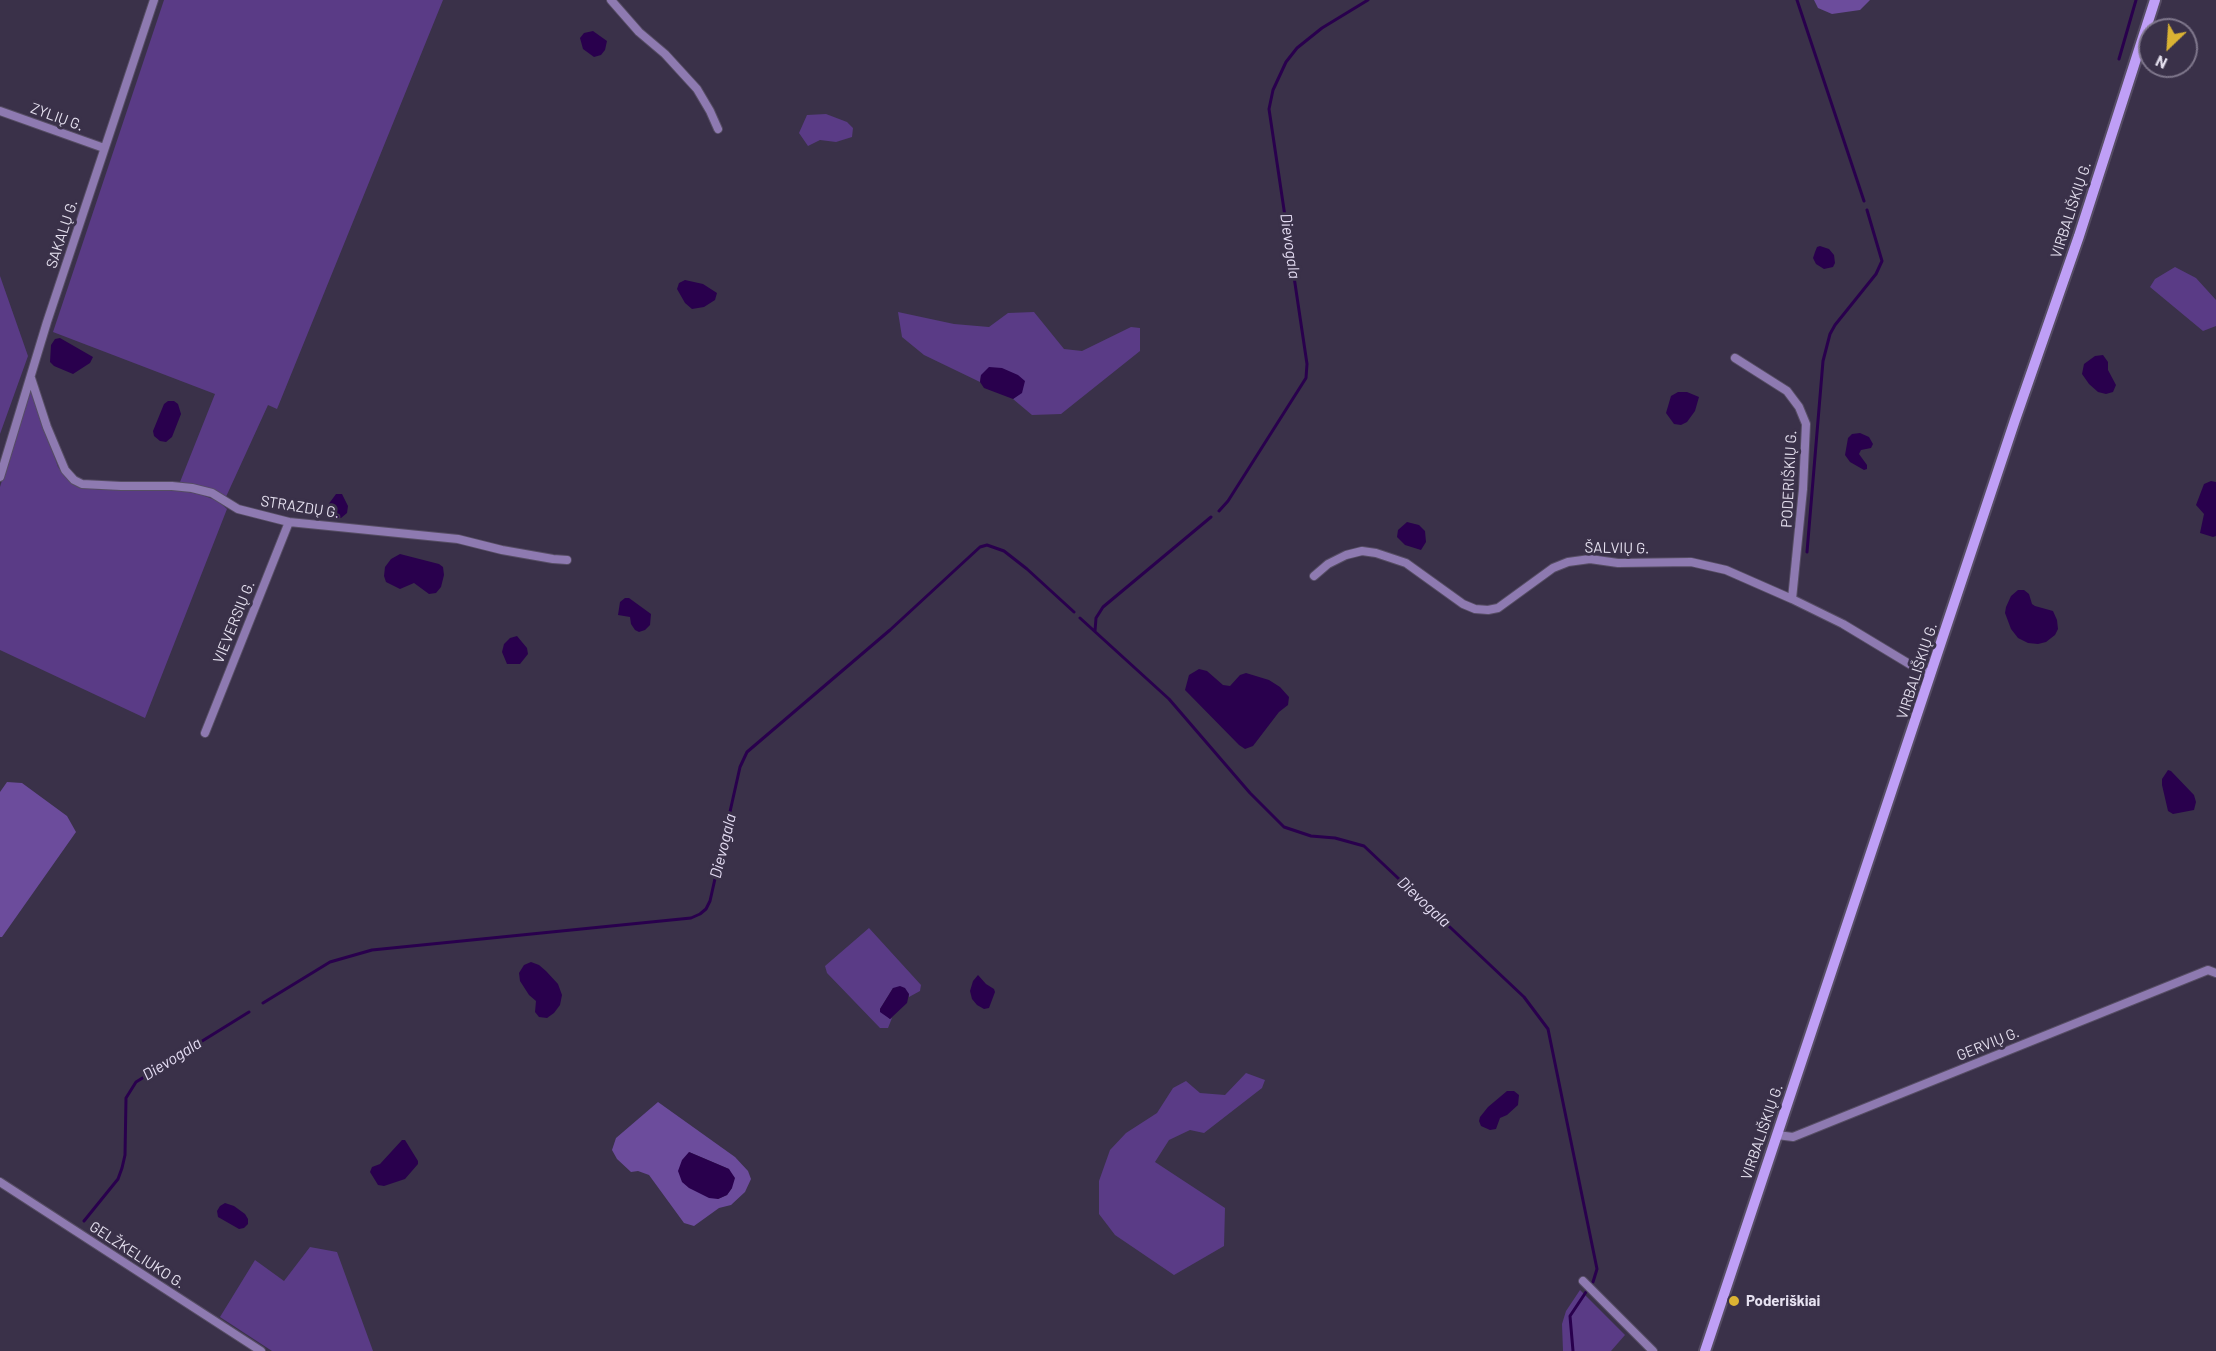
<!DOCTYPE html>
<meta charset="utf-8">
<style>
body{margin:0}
#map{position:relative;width:2216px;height:1351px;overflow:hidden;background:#3a3149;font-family:Barlow,sans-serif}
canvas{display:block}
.north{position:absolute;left:2138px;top:18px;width:60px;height:60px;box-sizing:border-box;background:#3a3149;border:2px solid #7f778c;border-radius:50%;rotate:205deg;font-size:16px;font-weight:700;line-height:24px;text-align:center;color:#e6e1f0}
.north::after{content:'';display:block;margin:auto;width:21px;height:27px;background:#dbb333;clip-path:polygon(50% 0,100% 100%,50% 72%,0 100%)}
</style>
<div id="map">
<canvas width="2216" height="1351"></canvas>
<div class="north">N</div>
</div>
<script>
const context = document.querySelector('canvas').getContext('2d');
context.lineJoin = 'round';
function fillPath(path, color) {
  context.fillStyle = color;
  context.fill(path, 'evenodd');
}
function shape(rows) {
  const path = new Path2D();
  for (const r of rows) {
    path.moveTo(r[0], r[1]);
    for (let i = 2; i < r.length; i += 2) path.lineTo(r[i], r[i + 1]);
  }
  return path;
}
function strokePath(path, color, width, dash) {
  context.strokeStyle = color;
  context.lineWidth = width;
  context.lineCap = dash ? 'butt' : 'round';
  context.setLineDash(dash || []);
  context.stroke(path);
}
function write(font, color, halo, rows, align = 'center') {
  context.font = font + ' Barlow,sans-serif';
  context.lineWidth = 6;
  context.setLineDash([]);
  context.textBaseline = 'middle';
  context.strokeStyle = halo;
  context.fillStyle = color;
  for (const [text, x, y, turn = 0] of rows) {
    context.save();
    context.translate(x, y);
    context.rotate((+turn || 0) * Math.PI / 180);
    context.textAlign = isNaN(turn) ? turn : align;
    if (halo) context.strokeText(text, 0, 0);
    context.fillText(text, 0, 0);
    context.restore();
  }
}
const green = shape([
 [164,0,443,0,277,409,268,405,225,499,210,489,180,482,215,394,53,332],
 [826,114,847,122,853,128,852,137,836,142,820,140,808,146,799,133,807,115],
 [2175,267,2196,278,2216,300,2216,326,2203,331,2150,287,2155,279],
 [0,276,28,356,0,434],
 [898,312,954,324,989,327,1008,313,1034,312,1064,349,1082,351,1131,327,1140,328,1140,351,1061,414,1032,415,1013,399,1022,392,981,375,980,382,924,355,902,337],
 [31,387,58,467,69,480,78,486,101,490,180,490,202,495,218,501,227,509,145,718,0,650,0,487],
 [869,928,921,985,920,991,909,997,909,994,893,988,880,1009,890,1019,892,1018,888,1028,880,1028,827,973,825,966],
 [1246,1073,1265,1080,1262,1088,1204,1133,1190,1130,1169,1140,1155,1162,1225,1208,1224,1246,1174,1275,1115,1235,1099,1214,1099,1181,1110,1150,1126,1133,1157,1113,1173,1088,1186,1081,1200,1093,1225,1095],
 [310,1247,337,1252,373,1351,272,1351,220,1317,255,1260,284,1281],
 [1580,1290,1625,1335,1611,1351,1563,1351,1562,1324,1566,1311]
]);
const forest = shape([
 [1814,0,1870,0,1860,10,1832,14,1818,8],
 [7,782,22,783,67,816,76,832,2,937,0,937,0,792],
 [658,1102,735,1157,748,1171,751,1179,745,1192,731,1205,719,1208,694,1226,684,1223,649,1175,638,1171,631,1172,617,1159,612,1150,616,1138],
 [689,1152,729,1169,732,1188,727,1195,718,1199]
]);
const water = shape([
 [593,31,607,41,605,50,601,55,594,57,583,49,580,38,584,33],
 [1820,246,1829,249,1834,255,1835,263,1833,267,1824,269,1816,264,1813,258,1815,252,1817,247],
 [685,280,703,284,717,293,715,300,704,307,692,309,685,303,677,289,679,283],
 [60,338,93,357,90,363,73,374,54,366,50,362,51,345,55,339],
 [2103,355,2108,362,2108,370,2116,385,2113,392,2106,394,2098,392,2089,384,2082,374,2084,364,2095,356],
 [989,367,1002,368,1018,375,1025,381,1022,393,1013,399,984,388,980,382,981,375],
 [1678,392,1687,392,1699,397,1695,411,1687,422,1681,425,1674,424,1666,413,1671,396],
 [168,401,174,401,178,404,181,414,172,437,166,442,160,441,154,436,153,431,164,404],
 [1860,433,1869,437,1873,444,1871,448,1861,450,1859,454,1867,465,1867,469,1864,470,1850,462,1845,455,1848,438,1852,434],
 [2211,481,2216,482,2216,536,2213,537,2200,533,2204,514,2196,505,2204,484],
 [336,494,342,494,348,506,347,513,341,518,335,518,325,509],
 [1407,522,1419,525,1425,531,1426,542,1421,550,1405,545,1397,537,1398,530],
 [400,554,439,564,443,567,444,575,441,587,436,593,429,594,414,583,400,589,386,582,384,576,385,567,391,559],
 [2018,590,2024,590,2029,594,2032,604,2035,606,2053,611,2057,620,2058,629,2055,635,2046,642,2038,644,2028,643,2018,638,2011,629,2005,613,2006,607,2011,596],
 [625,598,629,598,651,614,650,625,645,630,639,632,635,630,631,624,630,617,618,615,620,602],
 [517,636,527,648,528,654,520,664,507,664,502,652,504,644,510,638],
 [1199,669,1207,671,1223,685,1230,686,1240,675,1246,673,1269,680,1280,687,1289,697,1288,705,1279,712,1253,746,1245,749,1239,745,1185,690,1189,675],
 [2168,770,2171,771,2194,795,2196,802,2194,810,2173,814,2168,811,2162,785,2162,779],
 [531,962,539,965,546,971,558,984,562,995,560,1005,554,1013,547,1018,539,1017,535,1012,536,1001,529,995,520,981,519,973,524,965],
 [978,975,986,984,994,989,995,992,989,1008,984,1009,977,1005,972,999,970,991,973,981],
 [900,986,905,988,909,994,907,1003,890,1019,880,1012,880,1009,893,988],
 [1507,1091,1514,1091,1519,1095,1518,1105,1507,1115,1500,1118,1496,1129,1490,1130,1481,1126,1479,1121,1480,1117,1488,1107],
 [402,1140,405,1140,418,1161,418,1164,405,1179,384,1186,378,1185,370,1172,372,1167,380,1164],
 [689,1152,729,1169,735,1178,732,1188,727,1195,718,1199,709,1198,689,1188,682,1182,678,1171,682,1160],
 [225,1203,234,1206,245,1214,248,1219,248,1224,244,1228,239,1229,218,1217,217,1211,220,1206]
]);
const stream = shape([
 [1797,0,1864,201],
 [2119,59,2136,0],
 [1219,511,1228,501,1306,378,1307,364,1269,109,1273,90,1286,62,1297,48,1322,28,1368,0],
 [1807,552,1823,361,1830,334,1835,325,1876,274,1882,261,1867,210],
 [1080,618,1169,699,1250,793,1284,827,1311,836,1335,838,1364,846,1524,997,1548,1029,1597,1269,1593,1282],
 [1095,631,1096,618,1103,607,1211,517],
 [263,1003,330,962,372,950,691,918,700,914,706,909,710,901,740,767,747,752,890,630,980,547,987,545,1004,551,1027,569,1074,612],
 [84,1221,118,1179,122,1168,125,1155,126,1098,136,1082,249,1012],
 [1573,1351,1570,1316,1586,1292]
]);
const minor = shape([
 [611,0,639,32,665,54,697,89,710,111,718,129],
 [0,111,104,148],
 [1735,358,1787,391,1799,407,1806,424,1803,489,1792,599],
 [31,378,47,427,65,470,74,480,82,484,121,486,172,486,192,488,212,493,238,509,289,522,458,539,502,550,553,559,567,560],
 [0,477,47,322,154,0],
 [1314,576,1328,564,1346,555,1362,551,1376,553,1406,563,1463,604,1475,609,1488,610,1498,608,1553,568,1568,562,1590,559,1618,563,1691,562,1726,570,1792,599,1843,624,1911,665,1931,674],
 [205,733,289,522],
 [1777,1135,1793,1137,2208,970,2216,973],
 [0,1182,261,1351],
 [1583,1281,1653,1351]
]);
const secondary = shape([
 [1705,1351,2015,420,2079,236,2155,0]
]);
const markers = [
 [1734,1301,6,"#dbb333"]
];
const streetNames = [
 ["ZYLIŲ G.",57,117,20],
 ["VIRBALIŠKIŲ G.",2071,210,-72],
 ["SAKALŲ G.",62,234,-72],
 ["PODERIŠKIŲ G.",1789,479,-87],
 ["STRAZDŲ G.",300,507,9],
 ["ŠALVIŲ G.",1617,548,1],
 ["VIEVERSIŲ G.",234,622,-68],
 ["VIRBALIŠKIŲ G.",1917,671,-72],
 ["GERVIŲ G.",1988,1044,-22],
 ["VIRBALIŠKIŲ G.",1762,1132,-71],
 ["GELŽKELIUKO G.",137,1255,33]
];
const poiNames = [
 ["Poderiškiai",1746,1301]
];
const waterNames = [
 ["Dievogala",1290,246,82],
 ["Dievogala",723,846,-76],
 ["Dievogala",1424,902,43],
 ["Dievogala",172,1059,-32]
];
fillPath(green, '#5a3b86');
fillPath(forest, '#6c4c9c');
fillPath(water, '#29004d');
strokePath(stream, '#29004d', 3);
strokePath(minor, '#564d64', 10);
strokePath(secondary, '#564d64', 14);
strokePath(minor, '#8e7ab1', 8);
strokePath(secondary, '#bf9ff6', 10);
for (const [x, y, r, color] of markers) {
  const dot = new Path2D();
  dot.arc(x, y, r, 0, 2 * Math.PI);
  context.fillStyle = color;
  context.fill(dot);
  strokePath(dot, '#3a3149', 2);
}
write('15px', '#e6e1f0', '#3a3149', streetNames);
write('bold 15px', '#e6e1f0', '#3a3149', poiNames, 'left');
write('italic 16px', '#e6def5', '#3a3149', waterNames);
</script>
